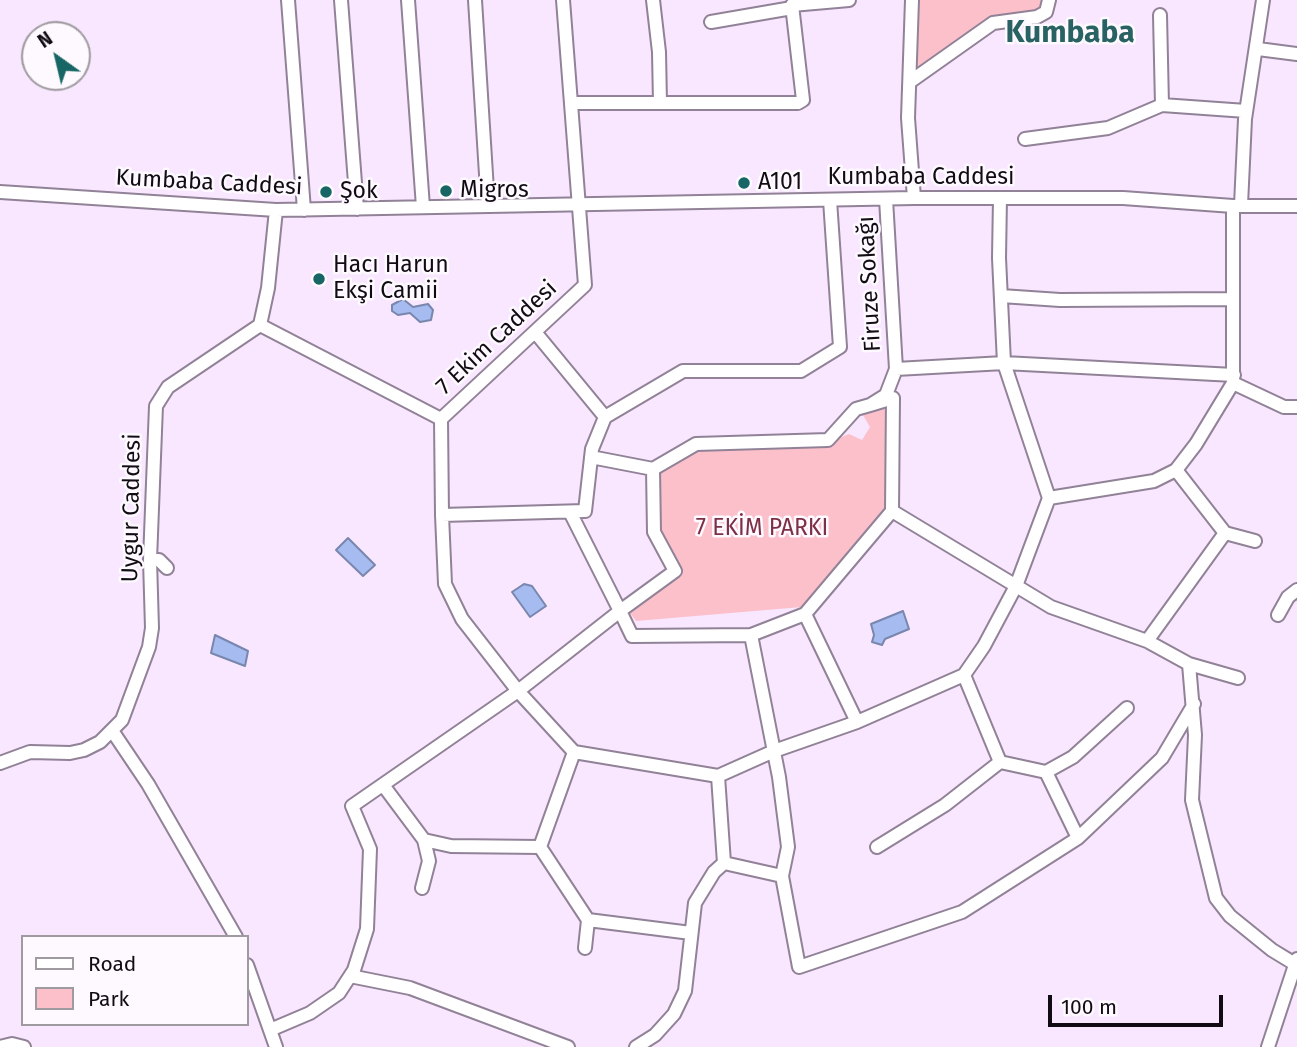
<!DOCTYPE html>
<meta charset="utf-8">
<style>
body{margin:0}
#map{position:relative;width:1297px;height:1047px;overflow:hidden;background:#f8e7fe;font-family:"Fira Sans",sans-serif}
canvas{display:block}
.legend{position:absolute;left:21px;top:935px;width:228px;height:91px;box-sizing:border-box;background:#fdf9fe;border:2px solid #9f9aa0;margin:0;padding:9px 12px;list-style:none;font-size:21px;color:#110b13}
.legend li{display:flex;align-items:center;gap:14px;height:35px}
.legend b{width:35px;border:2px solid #9f9aa0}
.north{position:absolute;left:21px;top:21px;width:70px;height:70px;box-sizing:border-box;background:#fdf9fe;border:2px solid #9f9aa0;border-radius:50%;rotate:326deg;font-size:19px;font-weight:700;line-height:28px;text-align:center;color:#110b13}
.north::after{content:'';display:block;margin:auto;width:24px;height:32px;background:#176665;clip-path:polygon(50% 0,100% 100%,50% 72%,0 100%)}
.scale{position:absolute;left:1048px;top:995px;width:175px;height:32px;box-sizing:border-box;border:4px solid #110b13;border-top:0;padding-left:9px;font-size:21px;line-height:24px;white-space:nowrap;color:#110b13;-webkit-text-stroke:5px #fdf9fe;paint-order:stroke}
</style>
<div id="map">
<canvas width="1297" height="1047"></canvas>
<ul class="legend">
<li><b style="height:9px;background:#fff"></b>Road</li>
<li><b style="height:19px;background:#fcc0cb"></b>Park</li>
</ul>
<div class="north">N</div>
<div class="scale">100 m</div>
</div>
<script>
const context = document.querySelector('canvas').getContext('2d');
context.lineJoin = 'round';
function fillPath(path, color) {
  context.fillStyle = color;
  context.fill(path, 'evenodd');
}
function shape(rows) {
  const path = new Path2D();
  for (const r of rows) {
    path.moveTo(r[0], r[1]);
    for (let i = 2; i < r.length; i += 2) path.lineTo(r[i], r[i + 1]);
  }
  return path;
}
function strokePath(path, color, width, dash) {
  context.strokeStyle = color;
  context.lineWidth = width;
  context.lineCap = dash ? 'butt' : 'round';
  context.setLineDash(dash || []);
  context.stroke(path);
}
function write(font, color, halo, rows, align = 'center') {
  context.font = font + ' "Fira Sans",sans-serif';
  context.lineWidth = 5;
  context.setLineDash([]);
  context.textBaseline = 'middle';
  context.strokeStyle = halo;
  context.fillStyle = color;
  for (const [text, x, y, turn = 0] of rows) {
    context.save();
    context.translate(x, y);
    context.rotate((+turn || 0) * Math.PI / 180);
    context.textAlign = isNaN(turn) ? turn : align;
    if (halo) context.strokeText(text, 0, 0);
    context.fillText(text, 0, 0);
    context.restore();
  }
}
const green = shape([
 [912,0,1049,0,1046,12,993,23,911,81],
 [889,402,888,510,802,607,636,621,630,613,682,572,659,529,659,472,697,450,822,445,849,434,862,440,870,427,863,415,874,405]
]);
const water = shape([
 [403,299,413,307,428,304,433,310,431,320,420,322,410,313,398,315,392,311,392,305,403,299],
 [348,538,375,565,363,576,336,550,348,538],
 [524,584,532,586,546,606,530,617,512,592,524,584],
 [903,611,909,629,885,639,882,645,872,642,874,635,871,624,903,611],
 [215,635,248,651,245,666,211,653,215,635]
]);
const minor = shape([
 [288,0,304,210],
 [341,0,357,209],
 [408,0,423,207],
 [475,0,488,206],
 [563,0,585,285,441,419,442,515,445,584,462,619,518,691,574,752],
 [653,0,659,52,660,103],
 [912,0,908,118,914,198],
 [1160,15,1162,105],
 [711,22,792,8],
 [1258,49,1297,54],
 [911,81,993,23,1037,17,1046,12,1049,0],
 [572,103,798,103,803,100,792,5,849,0],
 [1025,139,1108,128,1162,105,1246,111],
 [0,192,276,210,914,198,1123,198,1233,206,1297,206],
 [1241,205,1245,119,1263,0],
 [1001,296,1060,300,1232,299],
 [260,325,441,419],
 [535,332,605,417],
 [896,369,1004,363,1234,375],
 [1233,383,1284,407,1297,407],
 [870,405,893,398,892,511,805,614,751,635,632,636,620,611,675,571,654,532,653,469,696,444,828,440,856,409,870,405,886,395,896,369,886,199],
 [605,417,683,371,801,371,840,347,830,200],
 [591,457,653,469],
 [1049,498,1154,481,1176,470,1196,444,1233,383,1233,206],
 [892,511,1051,607,1147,641,1189,664],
 [442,515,585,511,592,449,605,417],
 [1225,533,1255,541],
 [150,560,159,560,167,568],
 [805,614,857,722],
 [1278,615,1288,597,1297,590],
 [751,635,779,777,788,847,782,876,799,967,962,912,1078,838],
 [1147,641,1225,533,1176,470],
 [964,675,1000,762,1046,772,1078,838,1162,758,1194,704],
 [1238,678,1189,664,1195,735,1192,800,1216,898,1230,916,1272,950,1295,964],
 [113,732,148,784,236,937],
 [0,763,30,752,70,753,84,750,100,742,122,720,149,647,152,628,150,560,156,406,168,387,260,325,268,288,276,210],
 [1046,772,1073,757,1127,708],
 [383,785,424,840,429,861,422,888],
 [424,840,451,846,540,847],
 [540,847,574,752,718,776,774,751,857,722,964,675,984,646,1016,586,1049,498,1004,363,999,258,1000,198],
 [540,847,588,920],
 [877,847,945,805,1000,762],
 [724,863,782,876],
 [588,920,691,933],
 [585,948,588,920],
 [247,965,276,1047],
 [350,976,410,988,568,1047],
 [270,1030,310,1013,339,993,354,970,367,929,370,849,352,806,518,691,620,611,570,512],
 [0,1047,12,1044,24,1047],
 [636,1047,655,1035,674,1014,685,991,695,903,714,872,724,863,718,776],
 [1268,1047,1297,959]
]);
const markers = [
 [744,183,7,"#176665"],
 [446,191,7,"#176665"],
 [326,192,7,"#176665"],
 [319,279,7,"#176665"]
];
const streetNames = [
 ["Kumbaba Caddesi",921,178],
 ["Kumbaba Caddesi",209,183,3],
 ["Firuze Sokağı",870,284,-93],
 ["7 Ekim Caddesi",497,338,-43],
 ["Uygur Caddesi",132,508,-89]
];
const poiNames = [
 ["A101",758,183],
 ["Migros",460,191],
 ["Şok",340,192],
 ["Hacı Harun",333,266],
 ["Ekşi Camii",333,292]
];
const parkNames = [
 ["7 EKİM PARKI",762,529]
];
const districtNames = [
 ["Kumbaba",1070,34]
];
fillPath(green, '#fcc0cb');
fillPath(water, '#a6bbef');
strokePath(water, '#7986ad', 2);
strokePath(minor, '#918297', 16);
strokePath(minor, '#fff', 12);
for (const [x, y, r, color] of markers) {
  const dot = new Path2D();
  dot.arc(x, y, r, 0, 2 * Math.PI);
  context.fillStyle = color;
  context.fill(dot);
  strokePath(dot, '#fdf9fe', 2.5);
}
write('23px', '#110b13', '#fdf9fe', streetNames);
write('23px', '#110b13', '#fdf9fe', poiNames, 'left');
write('23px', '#7d3045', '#fdf9fe', parkNames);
write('bold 30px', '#286262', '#fdf9fe', districtNames);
</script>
